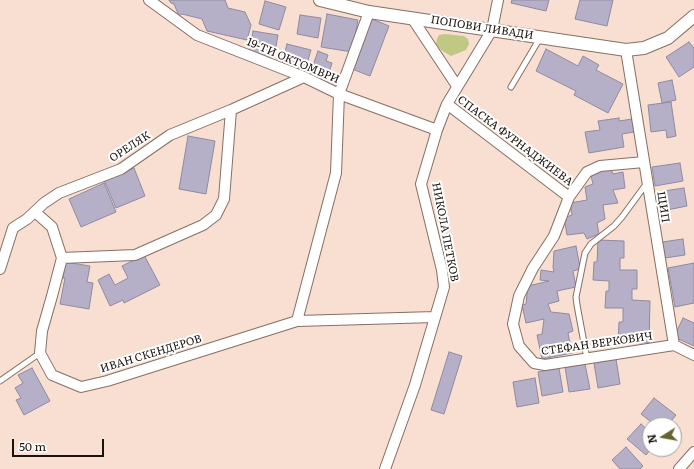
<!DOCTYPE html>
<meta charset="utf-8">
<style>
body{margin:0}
#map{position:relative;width:694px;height:469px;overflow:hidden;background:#f9dfd1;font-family:Literata,serif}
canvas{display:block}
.north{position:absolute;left:642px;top:417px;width:40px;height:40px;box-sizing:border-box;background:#fff;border:1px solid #a4a09e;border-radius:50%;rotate:259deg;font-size:11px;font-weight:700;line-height:16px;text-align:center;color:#1b120d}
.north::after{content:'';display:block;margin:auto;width:14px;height:18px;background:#666532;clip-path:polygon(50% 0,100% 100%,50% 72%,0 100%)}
.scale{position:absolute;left:12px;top:439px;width:92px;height:18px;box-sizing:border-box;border:2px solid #1b120d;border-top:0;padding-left:5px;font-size:12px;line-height:14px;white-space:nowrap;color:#1b120d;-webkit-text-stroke:3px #fff;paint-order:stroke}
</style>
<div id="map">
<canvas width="694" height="469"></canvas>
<div class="north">N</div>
<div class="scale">50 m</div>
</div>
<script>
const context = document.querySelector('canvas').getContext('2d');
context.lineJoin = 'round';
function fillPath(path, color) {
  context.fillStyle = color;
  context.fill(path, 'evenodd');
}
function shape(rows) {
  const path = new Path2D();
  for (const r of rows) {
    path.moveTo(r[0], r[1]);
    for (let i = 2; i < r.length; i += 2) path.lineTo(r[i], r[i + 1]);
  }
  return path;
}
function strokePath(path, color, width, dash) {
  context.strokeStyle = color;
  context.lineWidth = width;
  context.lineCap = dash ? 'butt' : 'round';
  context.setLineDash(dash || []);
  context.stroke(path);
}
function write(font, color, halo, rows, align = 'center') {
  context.font = font + ' Literata,serif';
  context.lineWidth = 4;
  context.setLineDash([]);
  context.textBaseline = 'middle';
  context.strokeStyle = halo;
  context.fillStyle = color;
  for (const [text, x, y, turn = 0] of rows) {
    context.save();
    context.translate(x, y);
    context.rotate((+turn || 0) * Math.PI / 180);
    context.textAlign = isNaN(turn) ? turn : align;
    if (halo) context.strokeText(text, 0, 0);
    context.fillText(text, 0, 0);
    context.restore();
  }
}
const green = shape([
 [445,34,464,36,468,39,469,44,466,50,451,56,441,50,436,44,437,39,439,35]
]);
const building = shape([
 [169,0,225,0,228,8,245,12,251,25,247,40,207,31,202,19,182,14,179,16,174,4,171,3,169,0],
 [512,0,549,0,546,11,511,3,512,0],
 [580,0,613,0,607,26,575,19,580,0],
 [265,1,286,7,279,30,259,24,265,1],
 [327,14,358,20,352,52,321,47,327,14],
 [300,15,321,18,318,38,297,34,300,15],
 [372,19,389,26,370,76,352,69,372,19],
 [253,31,278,35,274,58,249,54,253,31],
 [689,42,694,48,694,67,679,77,666,57,689,42],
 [287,44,311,50,305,70,282,63,287,44],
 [546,49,578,66,583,56,599,65,596,70,623,84,608,113,574,95,576,91,536,71,546,49],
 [318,51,328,55,326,61,332,63,327,79,310,74,318,51],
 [672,80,676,100,662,103,658,83,672,80],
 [671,102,676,136,667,138,666,130,651,132,648,105,671,102],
 [619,118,619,121,632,119,634,132,622,134,624,147,589,153,585,132,600,130,598,121,619,118],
 [188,136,215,141,206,194,179,189,188,136],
 [680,163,683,181,655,186,652,167,680,163],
 [134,168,145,196,116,208,104,180,134,168],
 [611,169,613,174,623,172,625,188,613,190,618,203,603,205,605,219,597,223,599,234,587,239,584,233,567,235,564,218,572,215,570,203,587,200,585,187,593,184,590,172,611,169],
 [104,183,116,212,81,227,69,199,104,183],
 [684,188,687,206,667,210,664,191,684,188],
 [683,239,685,255,665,258,662,242,683,239],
 [598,240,624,241,624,258,620,258,620,270,637,270,637,289,632,289,632,300,650,301,649,343,618,342,619,322,623,322,623,308,605,308,606,291,609,291,609,281,593,280,594,262,597,262,598,240],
 [576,246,580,267,580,269,573,271,576,287,557,291,559,301,548,304,551,312,569,314,573,331,568,333,572,353,542,359,537,335,542,334,544,319,526,323,522,305,526,304,528,286,549,281,540,280,541,270,554,272,553,267,554,251,576,246],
 [144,255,160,285,124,303,123,300,110,306,98,280,109,274,115,285,128,278,122,266,144,255],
 [65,262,90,266,87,282,93,283,89,309,60,304,65,278,63,278,65,262],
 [694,263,694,303,675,307,668,268,694,263],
 [683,318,694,323,694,346,674,337,683,318],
 [449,352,462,356,444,414,431,410,449,352],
 [616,359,620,384,598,388,594,363,616,359],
 [585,364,590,389,569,392,565,367,585,364],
 [32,368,50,401,24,415,16,400,21,398,15,388,23,383,18,375,32,368],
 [559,368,563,392,542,396,538,372,559,368],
 [535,378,539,403,517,407,513,382,535,378],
 [654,398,676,415,668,425,655,425,641,414,654,398],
 [641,424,650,432,650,449,651,449,646,455,627,439,641,424],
 [626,447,643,466,640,469,620,469,612,460,626,447]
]);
const service = shape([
 [511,87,540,38],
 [587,359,577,305,576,297,585,253,591,244,614,226,622,217,647,183],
 [0,381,40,353]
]);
const minor = shape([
 [149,0,197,35,304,77,339,94,437,130],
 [412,18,457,86],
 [626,50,674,345,694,355],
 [447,104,569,197],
 [644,162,600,166,587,172,569,197,554,236,533,268,519,296,513,324,519,346,534,363,545,365,674,345],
 [35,212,52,227,62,258,52,296,42,331,40,353,52,375,81,387,107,381,297,321,435,317],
 [62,258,135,255,203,225,216,215,224,199,231,110],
 [0,269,13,228,27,219,44,203,59,193,121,169,170,135,231,110,304,77],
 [297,321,336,173,339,94,369,12],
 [385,469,415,385,444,287,442,270,421,184,437,130,447,104,492,30,498,0],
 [679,469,694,452]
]);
const tertiary = shape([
 [320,0,369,12,626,50,644,48,668,38,694,16]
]);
const streetNames = [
 ["ПОПОВИ ЛИВАДИ",482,28,9],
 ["19-ТИ ОКТОМВРИ",293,61,23],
 ["СПАСКА ФУРНАДЖИЕВА",515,141,37],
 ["ОРЕЛЯК",130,147,-33],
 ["ЩИП",663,207,81],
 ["НИКОЛА ПЕТКОВ",445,232,79],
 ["СТЕФАН ВЕРКОВИЧ",597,344,-8],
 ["ИВАН СКЕНДЕРОВ",151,354,-17]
];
fillPath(green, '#bfc983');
fillPath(building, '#b5afc8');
strokePath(building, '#8f8aa1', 1);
strokePath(service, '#866f63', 7);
strokePath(minor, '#866f63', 12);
strokePath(tertiary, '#866f63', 14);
strokePath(service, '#fff', 5);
strokePath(minor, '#fff', 10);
strokePath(tertiary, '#fff', 12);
write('11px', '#1b120d', '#fff', streetNames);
</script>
